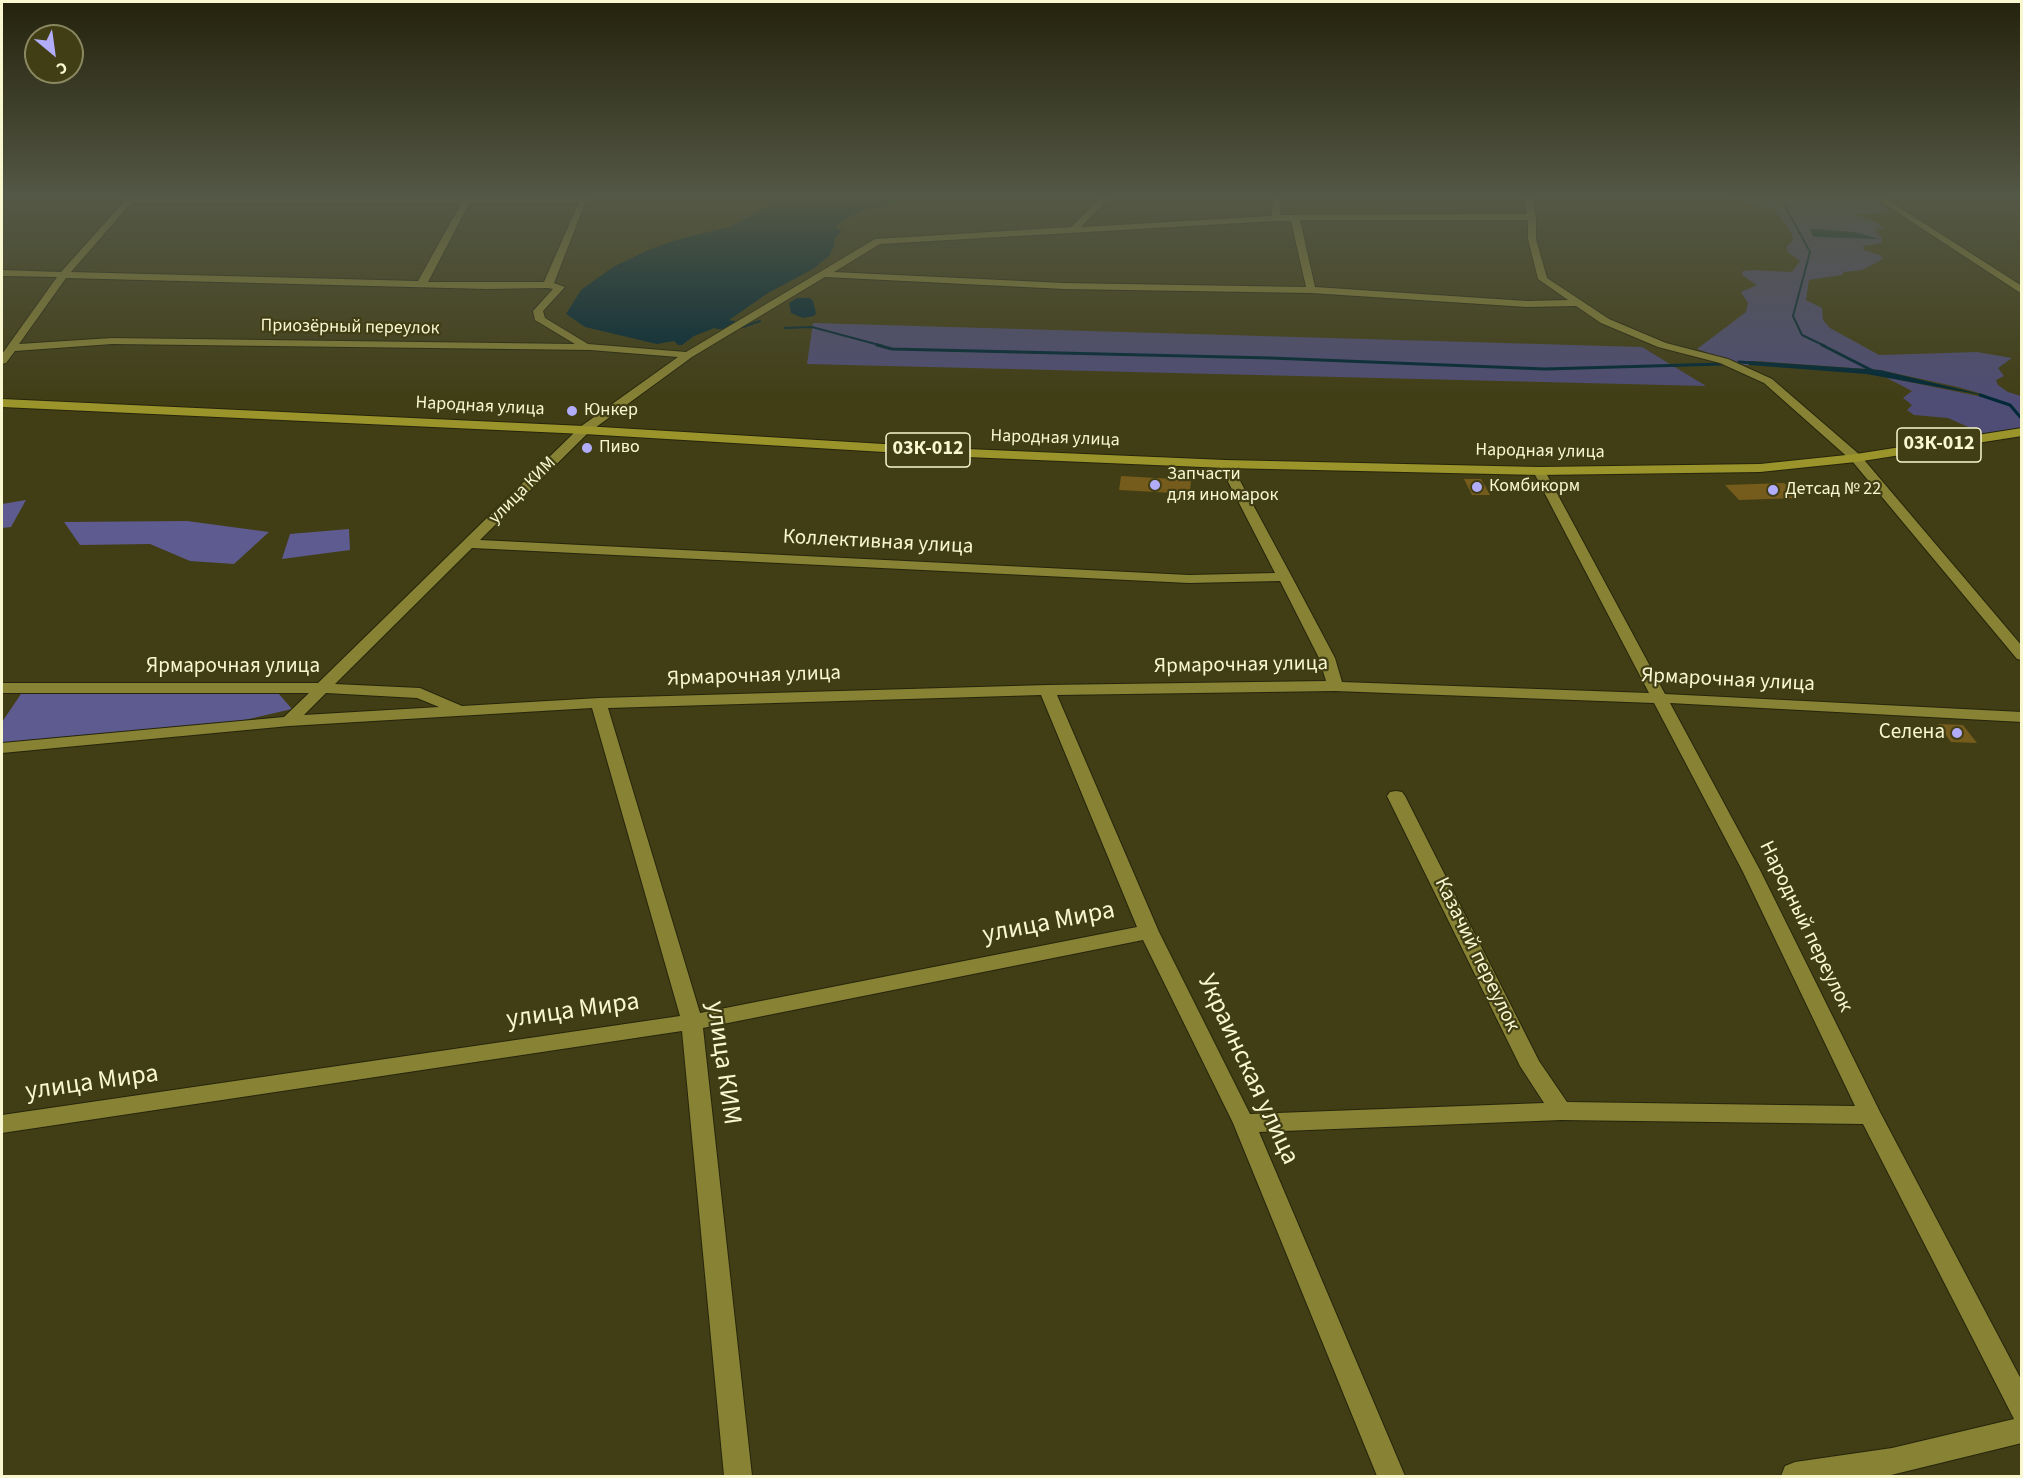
<!DOCTYPE html>
<meta charset="utf-8">
<style>
body{margin:0}
#map{position:relative;width:2023px;height:1478px;overflow:hidden;background:#413e15;font-family:"Source Sans 3",sans-serif}
canvas{display:block}
.frame{position:absolute;inset:0;border:3px solid #f8f7d0;pointer-events:none}
.north{position:absolute;left:24px;top:24px;width:60px;height:60px;box-sizing:border-box;background:#413e15;border:2px solid #8a8860;border-radius:50%;rotate:151deg;font-size:16px;font-weight:700;line-height:24px;text-align:center;color:#f8f7d0}
.north::after{content:'';display:block;margin:auto;width:21px;height:27px;background:#b1adfa;clip-path:polygon(50% 0,100% 100%,50% 72%,0 100%)}
</style>
<div id="map">
<canvas width="2023" height="1478"></canvas>
<div class="frame"></div>
<div class="north">С</div>
</div>
<script>
const context = document.querySelector('canvas').getContext('2d');
context.lineJoin = 'round';
function fillPath(path, color) {
  context.fillStyle = color;
  context.fill(path, 'evenodd');
}
function shape(rows) {
  const path = new Path2D();
  for (const r of rows) {
    path.moveTo(r[0], r[1]);
    for (let i = 2; i < r.length; i += 2) path.lineTo(r[i], r[i + 1]);
  }
  return path;
}
function strokePath(path, color, width, dash) {
  context.strokeStyle = color;
  context.lineWidth = width;
  context.lineCap = dash ? 'butt' : 'round';
  context.setLineDash(dash || []);
  context.stroke(path);
}
function write(font, color, halo, rows, align = 'center') {
  context.font = font + ' "Source Sans 3",sans-serif';
  context.lineWidth = 4.5;
  context.setLineDash([]);
  context.textBaseline = 'middle';
  context.strokeStyle = halo;
  context.fillStyle = color;
  for (const [text, x, y, turn = 0] of rows) {
    context.save();
    context.translate(x, y);
    context.rotate((+turn || 0) * Math.PI / 180);
    context.textAlign = isNaN(turn) ? turn : align;
    if (halo) context.strokeText(text, 0, 0);
    context.fillText(text, 0, 0);
    context.restore();
  }
}
const green = shape([
 [1717,197,1874,197,1890,212,1854,215,1875,221,1884,228,1877,229,1876,232,1882,238,1882,243,1863,246,1864,250,1880,255,1883,259,1862,270,1844,272,1842,275,1809,280,1806,300,1822,308,1823,320,1830,328,1879,355,1977,352,2012,358,1998,368,2004,376,1996,380,1998,385,2008,392,2021,396,2021,428,1984,434,1948,418,1914,415,1907,410,1912,405,1903,398,1912,391,1885,377,1983,397,1986,395,1958,387,1880,370,1756,361,1750,361,1749,365,1744,365,1697,349,1746,312,1748,303,1741,292,1757,285,1742,275,1743,271,1753,270,1792,272,1800,261,1788,252,1787,246,1793,240,1792,234,1774,209],
 [813,323,1642,347,1706,386,807,364]
]);
const forest = shape([
 [26,500,11,527,2,528,2,504],
 [187,521,269,532,234,564,190,561,150,544,80,545,64,522],
 [349,529,350,550,282,559,290,534],
 [278,693,292,709,236,722,2,743,2,722,21,694]
]);
const water = shape([
 [779,197,910,197,883,207,864,209,849,217,835,227,842,231,835,238,834,246,829,256,813,269,768,293,722,325,694,336,682,345,678,345,674,341,657,344,585,327,566,314,581,290,613,267,648,250,676,240,729,227,772,205],
 [1814,229,1854,232,1879,239,1816,237,1813,236,1810,230],
 [797,298,810,298,813,301,816,313,814,316,803,318,791,313,789,303],
 [1749,361,1880,370,1988,396,1866,374,1749,365]
]);
const streamFar1 = shape([
 [1777,197,1786,208,1810,252,1793,316,1802,335,1825,346],
 [743,327,760,321],
 [785,328,812,327,883,346]
]);
const stream = shape([
 [877,345,892,349,1271,358,1545,369,1722,364],
 [1822,345,1875,372],
 [1739,362,1754,363],
 [1980,395,2010,405,2022,419]
]);
const river = shape([
 [702,289,708,291,727,320,735,321,737,325,735,329,716,329,694,294,702,289]
]);
const building = shape([
 [1121,476,1191,480,1190,494,1119,490],
 [1464,479,1481,479,1490,495,1472,495],
 [1784,483,1799,498,1739,500,1725,485],
 [1938,724,1963,725,1977,743,1951,742]
]);
const minor = shape([
 [128,197,587,198,554,283,565,287,543,311,545,318,588,344,686,352,875,239,1071,227,1102,197,1110,197,1081,227,1272,216,1273,197,1281,197,1280,215,1527,214,1523,197,1531,197,1536,217,1536,239,1547,278,1609,319,1666,343,1728,359,1772,379,1860,455,2022,646,2022,660,2017,659,1852,461,1764,383,1720,363,1658,347,1601,323,1576,306,1527,307,1311,293,1064,289,825,277,692,357,588,433,480,540,1189,575,1275,573,1219,464,1225,460,1231,464,1292,577,1335,658,1342,682,1649,693,1533,471,1539,467,1545,471,1665,694,2022,712,2022,722,1670,703,1761,872,1880,1112,2022,1381,2022,1443,1887,1476,1781,1476,1785,1466,1795,1462,1892,1448,2014,1419,1863,1124,1561,1120,1259,1132,1405,1476,1377,1476,1233,1123,1143,940,703,1028,752,1476,724,1476,682,1031,2,1133,2,1115,680,1016,592,708,289,726,2,753,2,743,284,717,309,693,2,693,2,683,318,683,580,427,678,357,590,350,112,344,15,351,6,363,2,364,2,354,57,277,2,276,2,270,61,272,128,197],
 [132,202,462,202,418,281,71,272,132,202],
 [470,202,579,202,544,282,428,282,470,202],
 [1300,220,1528,220,1528,239,1538,279,1568,300,1527,301,1315,287,1300,220],
 [1276,221,1291,221,1306,287,1064,283,834,272,880,244,1276,221],
 [66,278,487,289,548,288,553,289,533,311,535,320,575,344,112,338,19,344,66,278],
 [472,548,1189,583,1280,581,1319,658,1326,681,1047,685,599,698,462,706,420,688,335,684,472,548],
 [1335,691,1654,703,1743,872,1855,1106,1567,1102,1539,1061,1405,796,1402,792,1396,791,1390,792,1387,796,1520,1066,1544,1103,1250,1114,1159,932,1057,695,1335,691],
 [326,693,417,698,439,707,304,715,326,693],
 [1041,695,1137,927,700,1013,608,708,1041,695],
 [1874,197,1883,197,2022,286,2022,294,1874,197],
 [2014,197,2022,197,2022,200,2015,199,2014,197]
]);
const primary = shape([
 [2,399,584,426,967,449,1225,460,1539,467,1760,464,1856,454,2022,428,2022,436,1856,462,1760,472,1539,475,1225,468,967,457,584,434,2,407,2,399]
]);
const markers = [
 [572,411,6,"#b1adfa"],
 [587,448,6,"#b1adfa"],
 [1155,485,6,"#b1adfa"],
 [1477,487,6,"#b1adfa"],
 [1773,490,6,"#b1adfa"],
 [1957,733,6,"#b1adfa"]
];
const farStreetnames = [
 ["Приозёрный переулок",350,328,1],
 ["Народная улица",480,407,3],
 ["Народная улица",1055,439,2],
 ["Народная улица",1540,452,1],
 ["улица КИМ",523,491,-45]
];
const farPoinames = [
 ["Юнкер",584,411],
 ["Пиво",599,448],
 ["Запчасти",1167,475],
 ["для иномарок",1167,496],
 ["Комбикорм",1489,487],
 ["Детсад № 22",1785,490]
];
const shields = [
 [1939,445,84],
 [928,450,84]
];
const shieldNames = [
 ["03К-012",1939,445],
 ["03К-012",928,450]
];
const streetNames = [
 ["Коллективная улица",878,543,3],
 ["Ярмарочная улица",1241,666,-1],
 ["Ярмарочная улица",233,667],
 ["Ярмарочная улица",754,677,-2],
 ["Ярмарочная улица",1728,681,3],
 ["Народный переулок",1805,927,64],
 ["Казачий переулок",1476,955,64]
];
const poiNames = [
 ["Селена",1945,733]
];
const nearStreetnames = [
 ["улица Мира",1049,924,-11],
 ["улица Мира",573,1012,-8],
 ["улица КИМ",722,1063,82],
 ["Украинская улица",1247,1070,65],
 ["улица Мира",92,1084,-8]
];
fillPath(green, '#4f4d76');
fillPath(forest, '#5e5b91');
fillPath(water, '#002837');
strokePath(streamFar1, '#002837', 2);
strokePath(stream, '#002837', 3);
fillPath(river, '#002837');
fillPath(building, '#755b1c');
strokePath(minor, '#26250c', 2);
strokePath(primary, '#26250c', 2);
fillPath(minor, '#878234');
fillPath(primary, '#9b942b');
const sky = context.createLinearGradient(0, 0, 0, 403);
sky.addColorStop(0, '#24220c');
sky.addColorStop(0.49, '#545846');
sky.addColorStop(1, '#54584600');
context.fillStyle = sky;
context.fillRect(0, 0, 2023, 403);
for (const [x, y, r, color] of markers) {
  const dot = new Path2D();
  dot.arc(x, y, r, 0, 2 * Math.PI);
  context.fillStyle = color;
  context.fill(dot);
  strokePath(dot, '#413e15', 2);
}
write('18px', '#f8f7d0', '#413e15', farStreetnames);
write('18px', '#f8f7d0', '#413e15', farPoinames, 'left');
for (const [x, y, w] of shields) {
  const box = new Path2D();
  box.roundRect(x - w / 2, y - 17, w, 34, 4.5);
  context.fillStyle = '#413e15';
  context.fill(box);
  strokePath(box, '#f8f7d0', 1.5);
}
write('bold 20px', '#f8f7d0', null, shieldNames);
write('21px', '#f8f7d0', '#413e15', streetNames);
write('21px', '#f8f7d0', '#413e15', poiNames, 'right');
write('26px', '#f8f7d0', '#413e15', nearStreetnames);
</script>
